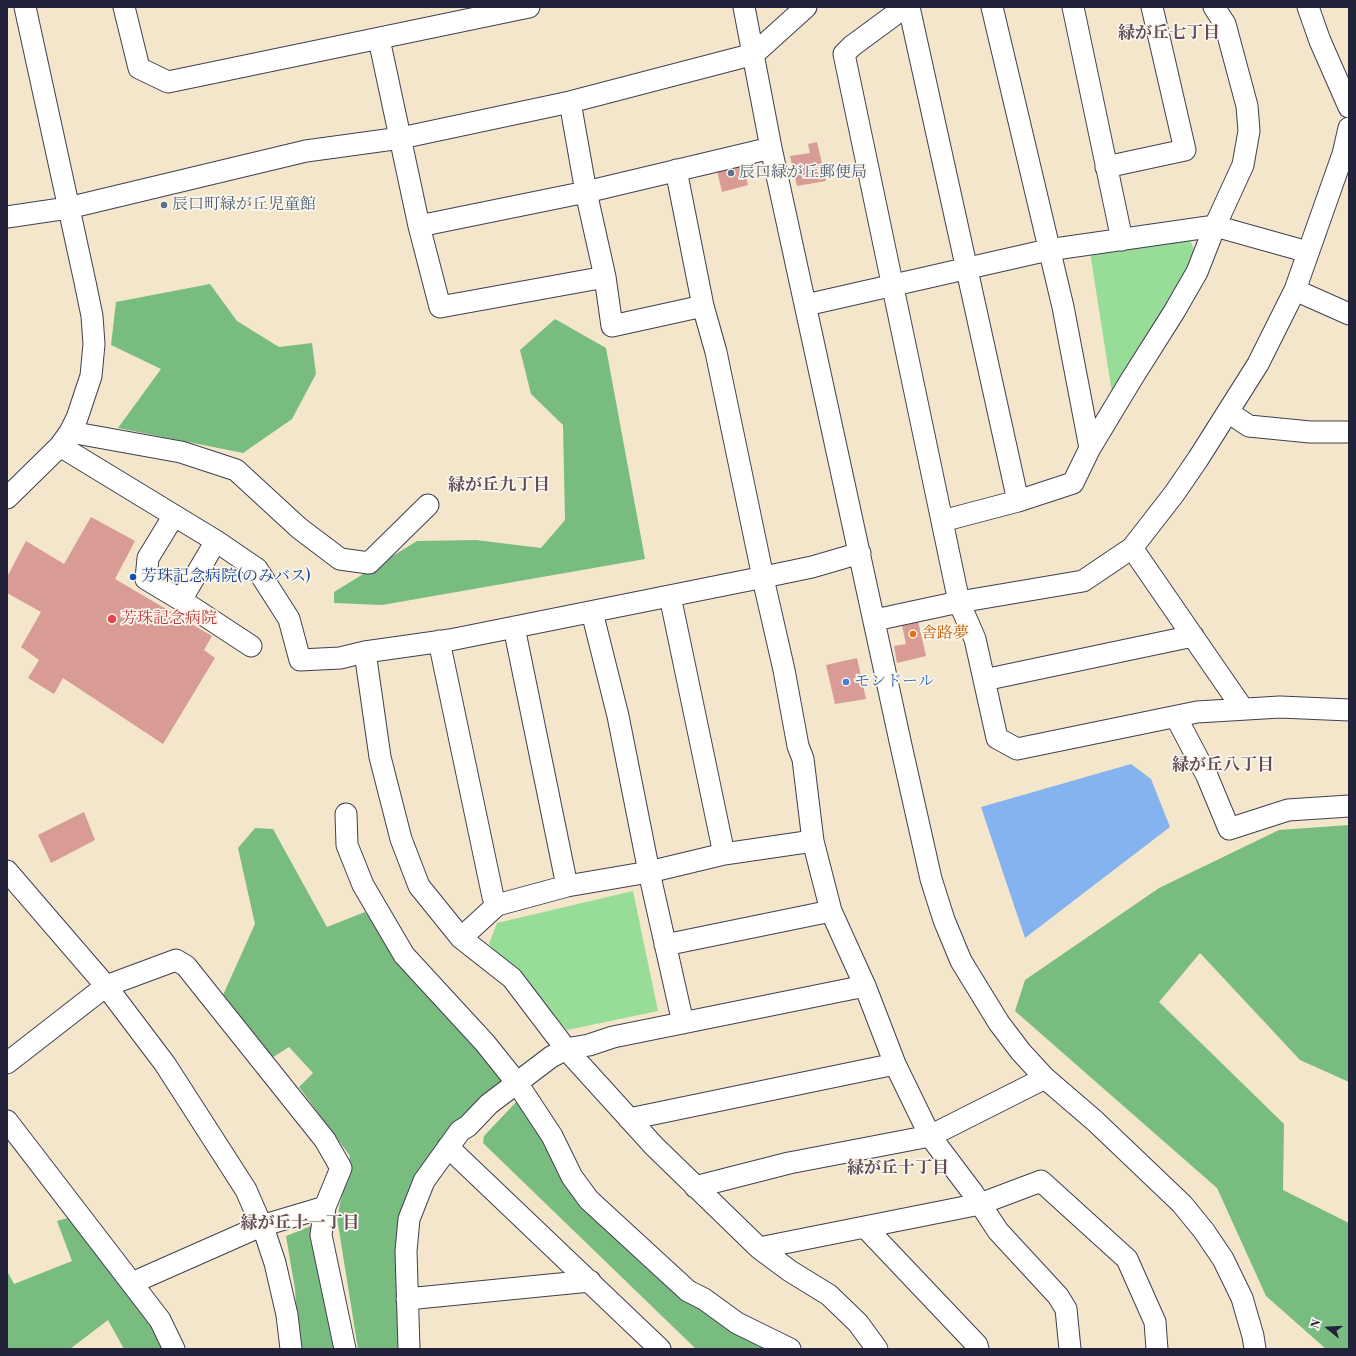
<!DOCTYPE html>
<meta charset="utf-8">
<style>
body{margin:0}
#map{position:relative;width:1356px;height:1356px;overflow:hidden;background:#f3e6cb;font-family:"Libre Bodoni",serif}
canvas{display:block}
.frame{position:absolute;inset:0;border:8px solid #22223b;pointer-events:none}
.north{position:absolute;left:1308px;top:1308px;width:40px;height:40px;-webkit-text-stroke:3px #fbf7ec;paint-order:stroke;rotate:288deg;font-size:11px;font-weight:700;line-height:16px;text-align:center;color:#22223b}
.north::after{content:'';display:block;margin:auto;width:14px;height:18px;background:#22223b;clip-path:polygon(50% 0,100% 100%,50% 72%,0 100%)}
</style>
<div id="map">
<canvas width="1356" height="1356"></canvas>
<div class="frame"></div>
<div class="north">N</div>
</div>
<script>
const context = document.querySelector('canvas').getContext('2d');
context.lineJoin = 'round';
function fillPath(path, color) {
  context.fillStyle = color;
  context.fill(path, 'evenodd');
}
function shape(rows) {
  const path = new Path2D();
  for (const r of rows) {
    path.moveTo(r[0], r[1]);
    for (let i = 2; i < r.length; i += 2) path.lineTo(r[i], r[i + 1]);
  }
  return path;
}
function strokePath(path, color, width, dash) {
  context.strokeStyle = color;
  context.lineWidth = width;
  context.lineCap = dash ? 'butt' : 'round';
  context.setLineDash(dash || []);
  context.stroke(path);
}
function write(font, color, halo, rows, align = 'center') {
  context.font = font + ' "Libre Bodoni","Noto Serif JP",serif';
  context.lineWidth = 3.5;
  context.setLineDash([]);
  context.textBaseline = 'middle';
  context.strokeStyle = halo;
  context.fillStyle = color;
  for (const [text, x, y, turn = 0] of rows) {
    context.save();
    context.translate(x, y);
    context.rotate((+turn || 0) * Math.PI / 180);
    context.textAlign = isNaN(turn) ? turn : align;
    if (halo) context.strokeText(text, 0, 0);
    context.fillText(text, 0, 0);
    context.restore();
  }
}
const green = shape([
 [1189,237,1196,255,1112,393,1090,252],
 [633,891,658,1011,567,1030,489,944,497,923]
]);
const forest = shape([
 [210,284,237,321,279,347,312,343,316,374,292,419,243,453,118,428,161,369,111,345,116,302],
 [555,319,606,348,645,559,382,605,334,603,334,592,417,541,476,540,541,548,565,520,563,425,531,394,520,350],
 [1349,825,1349,1082,1300,1060,1200,953,1159,1002,1284,1124,1283,1190,1349,1223,1349,1349,1326,1349,1266,1296,1217,1188,1015,1011,1025,980,1159,888,1279,830],
 [255,828,273,829,327,927,365,912,397,954,510,1081,447,1131,414,1185,403,1349,358,1349,337,1218,350,1156,299,1087,313,1073,289,1047,270,1059,223,995,255,924,238,848],
 [518,1100,567,1183,771,1349,696,1349,483,1143,484,1136],
 [71,1217,152,1318,162,1349,124,1349,108,1320,70,1349,7,1349,7,1271,14,1284,72,1261,57,1221],
 [311,1226,336,1349,299,1349,295,1289,286,1236]
]);
const water = shape([
 [1131,764,1151,779,1170,827,1025,938,981,807]
]);
const building = shape([
 [817,142,826,181,797,186,790,156,810,153,808,144],
 [740,155,748,185,722,192,715,162],
 [91,517,135,541,115,579,212,636,204,650,215,658,163,744,63,678,54,694,28,678,39,660,21,647,41,612,7,593,7,577,26,541,64,564],
 [918,621,926,656,897,663,894,646,906,644,902,625],
 [857,658,866,699,835,704,826,665],
 [84,812,95,840,51,863,38,835]
]);
const minor = shape([
 [124,7,139,68,168,82,529,7],
 [744,7,771,148,902,750,931,879,944,920,961,961,999,1023,1021,1052,1045,1078,1095,1121,1182,1204,1204,1231,1223,1259,1242,1298,1253,1336,1255,1349],
 [905,7,852,46,844,54,959,602,975,639,997,738,1017,749,1197,712,1280,707,1349,710],
 [909,7,1018,501],
 [992,7,1063,307,1090,448],
 [1073,7,1122,240],
 [1308,7,1320,41,1349,107],
 [379,39,419,226,440,307,605,277],
 [570,102,586,192,771,148],
 [1106,167,1185,150,1152,7],
 [676,170,703,306,716,352,765,587,784,670,798,746,803,759,813,841,831,911,865,986,895,1064,930,1136,973,1193,998,1231,1058,1296,1066,1309,1070,1349],
 [7,217,68,208,306,151,401,138,570,102,754,54,806,7],
 [419,226,586,192,605,277,612,326,703,306],
 [1295,290,1349,314],
 [806,305,1048,250,1215,226,1308,252],
 [1228,412,1249,426,1310,432,1349,432],
 [70,432,181,452,236,470,299,528,340,559,369,563,428,505],
 [60,446,216,541,257,569,289,619,300,660,340,658,365,652,450,640,764,577,812,567,860,553],
 [7,498,60,446,70,432,77,418,91,376,94,344,92,316,85,282,25,7],
 [173,517,148,558,146,579,181,600,216,541],
 [942,521,1018,501,1073,483,1090,448,1131,380,1174,312,1197,272,1215,226,1243,165,1249,131,1247,106,1225,24,1214,7],
 [1132,548,1243,709],
 [670,596,724,854],
 [181,600,251,646],
 [592,612,618,716,649,872,683,1023],
 [875,620,959,602,1083,581,1132,548,1174,494,1198,459,1258,364,1295,290,1343,154,1349,128],
 [514,627,567,886],
 [439,641,493,897,497,905],
 [365,652,380,757,401,839,419,886,461,938,512,978,566,1049,654,1146,759,1248,790,1271,829,1295,858,1323,877,1349],
 [984,680,1193,636],
 [1176,717,1207,776,1229,829,1288,810,1349,806],
 [346,814,347,845,363,885,404,955,485,1043,517,1083,552,1136,572,1177,589,1200,688,1291,704,1299,737,1323,790,1349],
 [7,871,106,986,165,1064,246,1190,266,1236,275,1263,287,1315,291,1349],
 [461,938,497,905,567,886,649,872,724,854,813,841],
 [665,945,831,911],
 [7,1063,106,986,176,960,186,966,325,1140,341,1168,325,1207,321,1235,345,1349],
 [629,1119,895,1064],
 [7,1121,160,1320,174,1349],
 [448,1147,660,1349],
 [695,1187,789,1163,930,1136,1045,1078],
 [865,1227,977,1345,978,1349],
 [759,1248,980,1204,1041,1181,1127,1259,1155,1322,1157,1349],
 [132,1283,261,1226,325,1207],
 [407,1299,590,1281],
 [409,1349,406,1251,409,1219,424,1181,460,1131,468,1126,489,1104,551,1057,566,1049,589,1045,613,1037,865,986]
]);
const markers = [
 [731,173,4,"#5c6f8a"],
 [164,205,4,"#5c6f8a"],
 [133,577,4,"#1a4fb4"],
 [112,619,5,"#e0444e"],
 [913,634,4,"#e8710a"],
 [846,682,4,"#3f7fe0"]
];
const serviceNames = [
 ["辰口緑が丘郵便局",739,173],
 ["辰口町緑が丘児童館",172,205]
];
const transitNames = [
 ["芳珠記念病院(のみバス)",141,577]
];
const healthNames = [
 ["芳珠記念病院",121,619]
];
const foodNames = [
 ["舎路夢",921,634]
];
const shopNames = [
 ["モンドール",854,682]
];
const neighbourhoodNames = [
 ["緑が丘七丁目",1169,34],
 ["緑が丘九丁目",499,486],
 ["緑が丘八丁目",1223,766],
 ["緑が丘十丁目",898,1169],
 ["緑が丘十一丁目",300,1224]
];
fillPath(green, '#97dd97');
fillPath(forest, '#79bc80');
fillPath(water, '#84b3ef');
fillPath(building, '#d99b96');
strokePath(minor, '#413f51', 23);
strokePath(minor, '#fff', 21);
for (const [x, y, r, color] of markers) {
  const dot = new Path2D();
  dot.arc(x, y, r, 0, 2 * Math.PI);
  context.fillStyle = color;
  context.fill(dot);
  strokePath(dot, '#fbf7ec', 1.5);
}
write('16px', '#4e5e75', '#fbf7ec', serviceNames, 'left');
write('16px', '#164399', '#fbf7ec', transitNames, 'left');
write('16px', '#be3a42', '#fbf7ec', healthNames, 'left');
write('16px', '#c56008', '#fbf7ec', foodNames, 'left');
write('16px', '#366cbe', '#fbf7ec', shopNames, 'left');
write('bold 17px', '#624c5b', '#fbf7ec', neighbourhoodNames);
</script>
